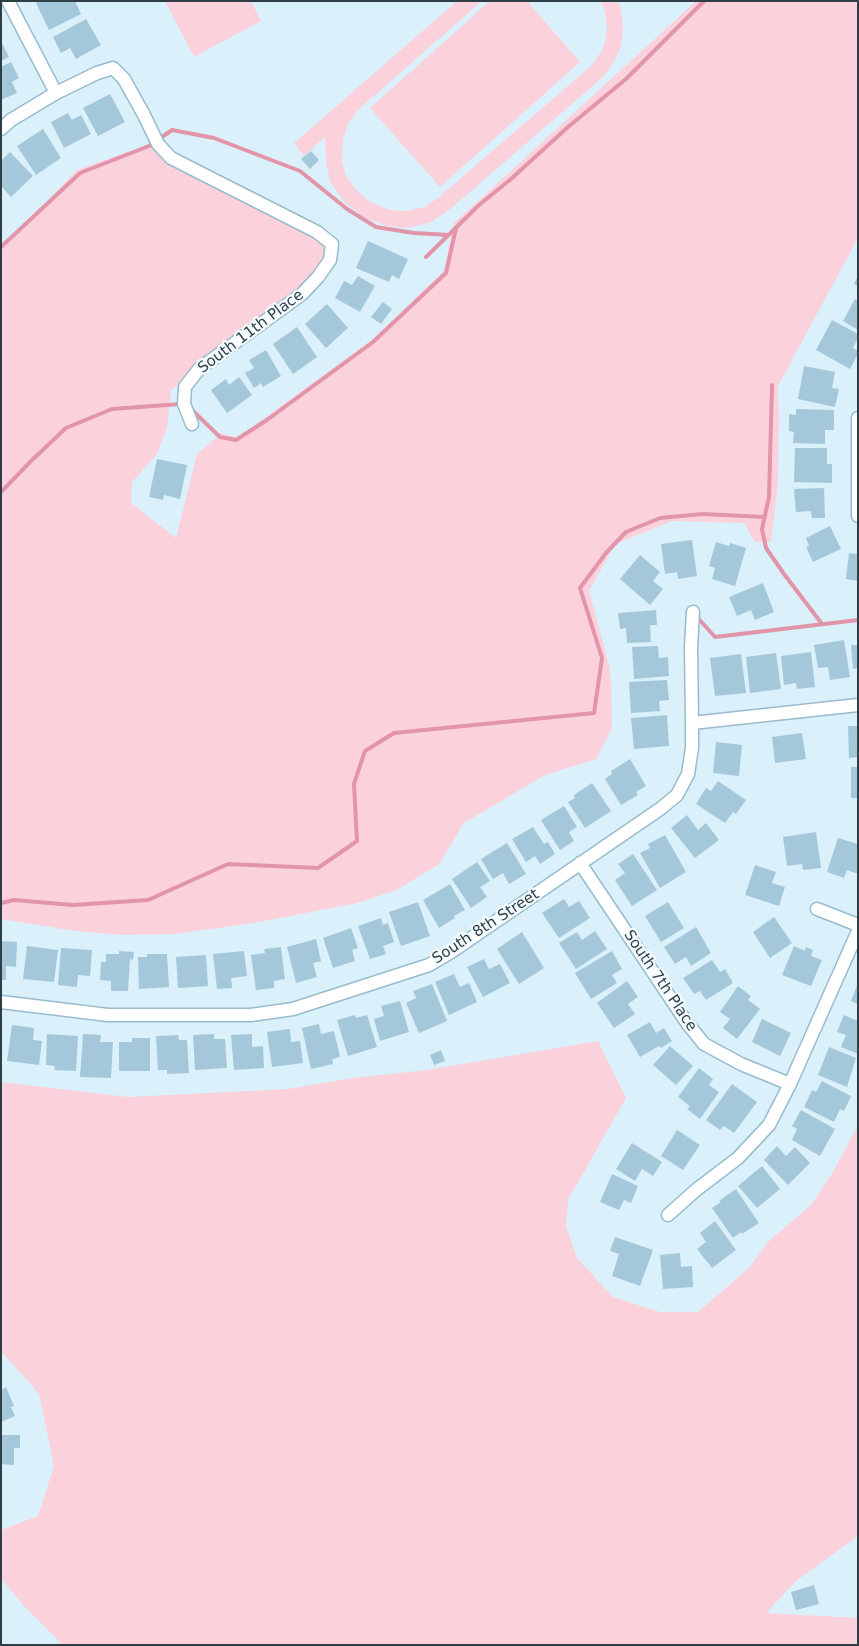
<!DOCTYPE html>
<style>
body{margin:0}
#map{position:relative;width:859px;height:1646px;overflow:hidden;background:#daf0fb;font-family:"DejaVu Sans",sans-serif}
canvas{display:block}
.frame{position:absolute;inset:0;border:2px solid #2f3e45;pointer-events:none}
</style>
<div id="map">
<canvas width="859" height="1646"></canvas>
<div class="frame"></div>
</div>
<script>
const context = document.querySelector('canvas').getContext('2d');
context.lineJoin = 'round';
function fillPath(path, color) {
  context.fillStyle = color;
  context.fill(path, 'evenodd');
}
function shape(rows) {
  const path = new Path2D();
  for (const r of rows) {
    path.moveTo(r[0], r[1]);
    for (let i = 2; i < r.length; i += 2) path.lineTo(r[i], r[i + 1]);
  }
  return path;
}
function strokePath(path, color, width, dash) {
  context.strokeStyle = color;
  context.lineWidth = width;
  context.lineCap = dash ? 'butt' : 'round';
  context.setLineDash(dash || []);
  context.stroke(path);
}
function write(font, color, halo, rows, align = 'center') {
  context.font = font + ' "DejaVu Sans",sans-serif';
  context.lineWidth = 4.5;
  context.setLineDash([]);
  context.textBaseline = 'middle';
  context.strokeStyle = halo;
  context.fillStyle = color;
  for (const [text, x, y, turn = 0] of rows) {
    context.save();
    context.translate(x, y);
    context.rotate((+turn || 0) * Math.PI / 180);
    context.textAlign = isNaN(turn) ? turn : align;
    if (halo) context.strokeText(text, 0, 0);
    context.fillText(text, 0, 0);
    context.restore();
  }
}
const green = shape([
 [165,1,251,1,261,21,194,57],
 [457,1,482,1,358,110,349,122,343,139,342,161,346,176,357,191,372,203,390,210,408,211,425,207,439,197,591,66,601,52,605,42,607,27,605,13,601,1,618,1,621,10,623,28,621,46,615,60,603,77,449,210,431,222,409,228,387,226,364,217,345,203,331,183,326,164,325,137,304,156,294,143],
 [490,1,527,1,580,62,440,187,370,108],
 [696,1,858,1,858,238,778,386,779,416,778,484,771,542,755,542,744,523,672,521,615,544,589,591,609,664,611,682,612,728,596,759,545,775,464,823,439,864,397,890,357,903,254,923,174,934,122,935,75,931,1,919,1,244,29,220,77,170,139,148,158,144,332,244,318,277,171,390,167,428,157,454,132,482,131,503,176,538,197,454,222,433,237,438,373,339,444,271,454,223],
 [598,1041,626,1098,568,1200,566,1226,577,1258,613,1297,660,1312,698,1312,748,1269,769,1241,811,1205,833,1172,858,1125,858,1536,796,1581,766,1613,858,1618,858,1645,63,1645,23,1605,1,1578,1,1530,38,1516,54,1466,39,1394,1,1351,1,1082,128,1097,288,1089,353,1078,427,1070]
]);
const stream = shape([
 [1,247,80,173,149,146,172,130,214,138,300,171,347,209,376,227,414,233,449,235],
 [426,257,479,205,511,179,568,127,626,79,704,1],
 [772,385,769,497,762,529,766,548,784,574,822,624],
 [191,409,220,437,236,440,267,420,373,342,446,273,456,228],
 [1,492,31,461,66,428,112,409,181,404],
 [696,616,715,637,858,620],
 [1,903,14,900,73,905,148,900,228,864,318,868,357,841,354,784,365,751,394,733,594,713,602,658,580,588,606,553,626,532,660,518,703,514,765,517]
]);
const building = shape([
 [40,1,75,1,81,14,49,30,36,3],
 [86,19,101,45,76,59,70,48,61,53,53,37],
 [1,41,9,57,1,61],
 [11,62,19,78,12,82,17,93,1,100,1,67],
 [110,94,125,122,98,136,83,108],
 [68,113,72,120,81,115,91,134,64,148,51,122],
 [43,129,61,158,36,175,17,146],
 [311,151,319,160,310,169,301,159],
 [10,152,33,176,11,197,1,186,1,161],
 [368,241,408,259,399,279,392,275,389,282,356,268],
 [858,275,858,286,854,284],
 [358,276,375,286,360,312,335,298,344,281,352,285],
 [855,299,858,301,858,330,843,321],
 [383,302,392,309,381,324,371,317],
 [327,304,348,328,326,348,305,324],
 [832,320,858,334,858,338,853,348,858,351,858,354,850,369,816,350],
 [297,327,317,357,293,374,273,344],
 [266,350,281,376,263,387,261,383,254,388,245,373,254,368,249,360],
 [804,366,835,372,832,388,839,389,835,407,798,399],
 [239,377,252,395,227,413,211,390,226,379,229,385],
 [796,409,834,410,834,430,825,430,825,444,793,443,794,432,789,431,789,414,796,415],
 [795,448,827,448,827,464,832,464,832,483,794,482],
 [157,459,187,465,180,499,164,495,163,500,149,497],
 [824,488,825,518,812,518,811,511,796,512,794,489],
 [830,526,841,549,813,562,806,547,809,546,806,538],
 [692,540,697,576,678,579,677,572,665,574,661,544],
 [716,542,729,546,730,543,746,548,735,586,712,579,715,568,709,566],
 [849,553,858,554,858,581,846,579],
 [640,555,660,572,653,581,663,589,650,605,620,579],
 [763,583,774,612,755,620,751,610,737,616,729,597],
 [656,610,657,625,650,625,651,642,627,643,626,628,620,629,618,613],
 [844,640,850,677,830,680,828,667,818,668,814,645],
 [851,645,858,645,858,668,853,669],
 [658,646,659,658,668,657,669,676,634,679,632,647],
 [811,652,815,687,797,689,796,683,784,685,781,656],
 [776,653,781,689,750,693,746,657],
 [741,654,746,693,715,696,710,658],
 [667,680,669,700,659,701,660,711,631,713,629,682],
 [667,715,669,746,634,749,631,718],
 [848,726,858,726,858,757,849,758],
 [802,733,806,759,775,763,772,737],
 [716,742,742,745,739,776,713,773],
 [630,759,646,786,636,792,638,795,621,805,605,779,612,774,611,771],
 [851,767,858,767,858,798,851,798],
 [718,781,746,800,736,814,733,812,725,823,696,804,706,788,711,791],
 [592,783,611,811,585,828,568,802,575,798,574,795],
 [564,806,577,827,569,832,574,841,560,850,541,820],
 [687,815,698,830,706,823,719,840,695,858,671,828],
 [533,827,544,844,548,842,555,854,540,864,535,856,526,862,512,839],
 [816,832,821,868,803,870,802,864,787,866,783,837],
 [665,835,686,872,660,888,640,853,650,848,648,844],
 [838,838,858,844,858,874,847,870,844,878,827,872],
 [507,843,526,874,509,884,503,873,493,879,481,859],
 [633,854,657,890,632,906,615,880,625,873,618,864],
 [477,862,490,881,480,887,487,897,471,908,452,879],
 [755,865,776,872,772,883,785,887,779,906,745,895],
 [450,884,465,910,454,916,455,918,439,928,423,900],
 [564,899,569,907,579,901,590,918,559,938,542,913],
 [418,902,430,936,401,946,389,912],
 [668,902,684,928,661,942,645,916],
 [774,917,792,943,770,958,753,932],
 [381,918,383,925,388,923,394,942,383,946,386,954,370,959,358,926],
 [696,927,711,953,691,966,686,957,675,964,664,947],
 [351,928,358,948,352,950,355,961,333,968,323,938],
 [595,931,607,949,576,969,559,943,577,932,582,940],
 [522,932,544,968,519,984,497,949],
 [316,939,321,961,313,963,317,977,296,983,287,947],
 [1,941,17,942,16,967,6,966,6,980,1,980],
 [27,946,58,950,54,982,23,979],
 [794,946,805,951,806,947,813,950,811,956,822,960,811,986,782,975],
 [281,947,285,979,274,981,274,988,256,990,251,955,265,953,264,949],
 [61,948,92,950,90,976,78,975,77,987,58,985],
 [119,951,134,952,133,960,130,959,128,991,111,991,111,981,100,980,101,962,106,962,106,954,119,954],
 [244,951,247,976,231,978,232,988,217,989,213,954],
 [612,951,622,969,612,975,617,983,591,999,575,973],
 [147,954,167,954,169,987,139,989,138,957,147,957],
 [206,955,208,986,178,988,176,957],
 [484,959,489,969,500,964,510,983,483,997,467,967],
 [712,960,720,972,725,969,733,983,706,1000,700,991,694,994,683,978],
 [454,974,460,987,469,983,477,1002,449,1015,435,982],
 [627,981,638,997,628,1004,635,1014,614,1028,597,1003],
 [858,983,858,1004,851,1001],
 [432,984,447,1021,419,1033,406,1003,416,998,413,991],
 [738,986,751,996,748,1000,760,1009,737,1039,723,1028,730,1019,720,1012],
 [400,1001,409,1032,380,1041,374,1019,384,1016,381,1006],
 [355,1015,356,1018,367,1015,377,1047,348,1056,337,1020],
 [844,1015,858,1021,858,1054,841,1047,846,1035,837,1032],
 [762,1019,791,1033,780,1056,752,1042],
 [650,1022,656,1033,664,1028,672,1041,661,1048,659,1046,640,1057,627,1035],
 [319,1024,321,1034,334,1031,340,1057,332,1059,333,1064,311,1069,302,1028],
 [12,1025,34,1028,33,1040,42,1041,39,1065,7,1061],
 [290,1029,291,1042,300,1041,303,1063,272,1067,267,1032],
 [47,1034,78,1036,76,1071,54,1070,55,1066,46,1065],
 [83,1034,101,1035,100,1042,113,1042,111,1078,80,1077],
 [214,1034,214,1039,225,1039,227,1068,195,1070,193,1035],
 [252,1034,252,1047,263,1046,264,1068,234,1070,231,1035],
 [178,1035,179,1040,187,1040,189,1073,167,1074,167,1070,158,1070,156,1036],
 [132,1038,150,1038,150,1071,119,1071,119,1042,132,1042],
 [670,1046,693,1066,676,1085,653,1065],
 [829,1047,856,1058,847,1087,818,1075],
 [441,1050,445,1061,434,1065,430,1055],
 [699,1068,713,1079,709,1085,719,1092,700,1119,687,1109,690,1106,678,1097],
 [822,1081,851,1096,844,1111,840,1109,834,1122,804,1107,812,1090,816,1092],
 [732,1084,757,1102,734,1133,724,1126,720,1130,706,1120],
 [801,1110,835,1129,820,1156,792,1140,797,1129,792,1126],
 [677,1130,700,1145,683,1170,661,1156],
 [632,1143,662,1162,653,1176,642,1169,635,1181,616,1169],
 [777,1146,786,1156,795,1147,810,1163,788,1185,764,1160],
 [762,1166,780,1189,757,1208,738,1186],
 [612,1174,638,1186,631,1203,624,1200,619,1210,600,1202],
 [736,1189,759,1223,742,1234,741,1232,733,1238,712,1208,721,1202,719,1201],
 [715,1221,736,1250,712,1268,697,1249,706,1242,700,1233],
 [615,1237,653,1250,640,1286,612,1276,619,1254,610,1251],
 [680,1253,681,1267,692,1266,693,1287,663,1289,660,1255],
 [6,1387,14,1406,11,1407,15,1416,1,1422,1,1390],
 [1,1435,20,1435,20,1448,14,1448,14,1465,1,1464],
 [814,1585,819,1604,796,1610,791,1592]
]);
const minor = shape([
 [8,1,56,93],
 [1,129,11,120,56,93,97,73,113,68,124,79,144,115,158,144,171,158,317,232,332,244,330,260,318,277,302,294,199,369,185,387,184,404,192,424],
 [858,418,858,516],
 [692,723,691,647,693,612],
 [580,863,687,1023,704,1044,741,1064,790,1084],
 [817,909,858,925],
 [1,1002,108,1015,251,1015,293,1009,429,965,451,952,660,809,677,795,688,774,692,748,692,723,858,705],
 [668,1215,696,1190,738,1158,769,1125,790,1084,858,931]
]);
const streetNames = [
 ["South 11th Place",251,332,-37],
 ["South 8th Street",486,927,-33],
 ["South 7th Place",660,981,56]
];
fillPath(green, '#fbd2dc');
strokePath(stream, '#e294a9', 4);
fillPath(building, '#a4c8da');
strokePath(minor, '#98bccd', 15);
strokePath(minor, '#fff', 12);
write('15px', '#2f3e45', '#f3fbfe', streetNames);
</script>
